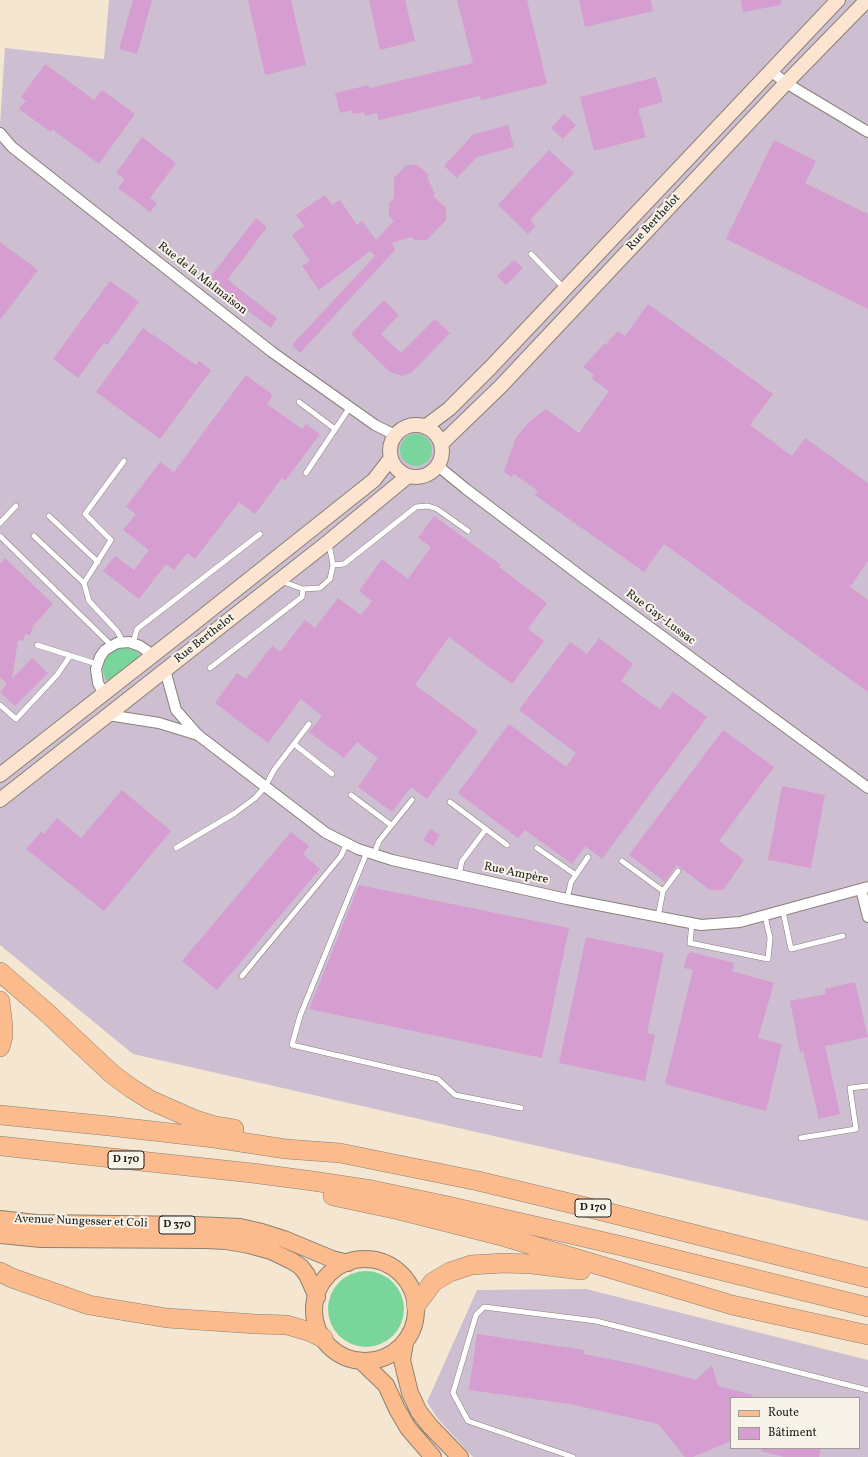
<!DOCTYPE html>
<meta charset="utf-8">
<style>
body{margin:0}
#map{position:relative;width:868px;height:1457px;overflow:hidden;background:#f4e6d1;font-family:Vollkorn,serif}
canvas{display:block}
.legend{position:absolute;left:730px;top:1397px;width:130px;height:52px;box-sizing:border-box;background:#f7f3e8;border:1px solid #9f9d96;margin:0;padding:5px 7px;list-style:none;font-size:12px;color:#1c1c1c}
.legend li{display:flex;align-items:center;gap:8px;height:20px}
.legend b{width:20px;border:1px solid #9f9d96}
</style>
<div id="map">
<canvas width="868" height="1457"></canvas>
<ul class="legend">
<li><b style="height:5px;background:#fbbb8c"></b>Route</li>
<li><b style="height:11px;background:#d69dd0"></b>Bâtiment</li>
</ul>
</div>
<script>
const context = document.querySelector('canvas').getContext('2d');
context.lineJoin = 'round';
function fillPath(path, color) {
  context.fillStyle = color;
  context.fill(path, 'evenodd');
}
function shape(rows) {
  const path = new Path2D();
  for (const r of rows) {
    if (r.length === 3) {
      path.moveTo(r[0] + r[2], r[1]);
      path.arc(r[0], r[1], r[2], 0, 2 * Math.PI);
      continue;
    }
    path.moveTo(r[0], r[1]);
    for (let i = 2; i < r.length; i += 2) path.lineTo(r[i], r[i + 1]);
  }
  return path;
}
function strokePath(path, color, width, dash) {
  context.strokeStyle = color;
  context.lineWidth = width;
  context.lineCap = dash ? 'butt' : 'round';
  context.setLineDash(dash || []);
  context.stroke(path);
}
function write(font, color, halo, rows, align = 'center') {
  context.font = font + ' Vollkorn,serif';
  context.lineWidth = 4;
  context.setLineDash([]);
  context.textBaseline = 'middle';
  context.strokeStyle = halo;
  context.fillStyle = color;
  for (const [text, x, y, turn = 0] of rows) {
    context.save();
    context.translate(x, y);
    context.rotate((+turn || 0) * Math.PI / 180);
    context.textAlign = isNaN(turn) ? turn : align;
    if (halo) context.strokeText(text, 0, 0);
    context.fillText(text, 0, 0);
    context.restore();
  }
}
const industrial = shape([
 [109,0,868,0,868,1221,133,1054,0,945,0,125,5,48,104,59],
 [586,1289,868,1360,868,1457,473,1457,438,1419,427,1402,477,1290],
 [731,1398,859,1398,859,1448,731,1448]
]);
const green = shape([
 [416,450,16],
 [121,648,126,648,136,651,139,654,138,658,110,680,106,680,103,670,105,659,112,652],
 [366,1309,38]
]);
const building = shape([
 [133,0,152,0,137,54,119,49],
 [248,0,291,0,306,65,265,75],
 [369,0,405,0,415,41,380,50],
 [457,0,527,0,547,84,481,100,480,96,379,120,377,113,365,116,364,112,353,114,352,110,340,113,335,93,369,85,370,88,473,63],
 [579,0,651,0,653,11,585,27],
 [741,0,781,0,781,5,743,12],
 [45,64,94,100,102,90,135,114,99,164,52,129,51,132,19,109,26,101,21,97],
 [656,77,663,102,638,109,646,137,594,151,580,97],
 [564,114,576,125,563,139,551,128],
 [508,125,514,147,477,157,457,178,444,166,471,137,471,135],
 [142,137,176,163,150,198,157,203,150,212,118,188,125,179,116,173],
 [774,140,816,161,805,183,868,214,868,309,726,239],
 [549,150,574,173,530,220,536,226,528,234,498,205],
 [406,165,417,165,429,175,427,177,435,194,433,196,446,208,446,220,427,240,415,240,411,237,392,243,395,250,300,353,292,345,375,256,370,251,319,290,302,266,310,261,292,235,304,226,296,215,325,195,332,205,340,200,357,225,362,221,376,240,394,221,389,216,389,204,394,198,394,178],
 [256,218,267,227,228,279,234,285,277,318,271,328,225,294,223,297,205,284],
 [0,242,38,270,0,320],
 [514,260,523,268,506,285,497,276],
 [110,281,139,302,107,345,104,343,78,378,53,359],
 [384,300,399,315,381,334,401,353,435,319,450,333,412,372,402,376,390,372,351,334],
 [648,304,773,394,750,425,792,456,805,438,868,483,868,561,850,587,868,600,868,692,664,544,644,572,535,495,538,491,514,474,511,477,504,472,516,437,530,421,546,409,579,433,609,391,592,379,594,375,583,367,604,344,606,345,611,337,612,338,618,331,625,336],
 [143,328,196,365,199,361,211,370,160,439,96,392],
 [246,375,273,395,267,404,302,429,306,424,320,434,285,481,282,478,255,514,239,502,195,559,187,553,174,570,166,564,139,599,103,571,115,556,134,570,149,550,123,530,136,514,126,507,160,462,174,472],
 [434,516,501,565,499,567,547,603,528,629,544,641,512,684,449,637,415,685,478,731,427,799,411,787,392,812,358,787,378,758,357,742,344,758,309,732,322,716,301,699,268,743,215,703,237,673,246,679,272,646,280,652,305,620,315,628,338,598,361,615,372,601,359,591,382,559,408,579,431,547,418,538],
 [5,558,53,604,33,626,30,635,25,634,23,641,18,640,12,679,32,658,48,673,15,706,0,692,7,684,0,677,0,564],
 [599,638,633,664,621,681,643,697,660,709,673,692,707,717,602,859,585,846,572,864,525,830,518,838,458,793,509,724,566,767,576,753,519,710,570,642,587,654],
 [723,730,774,767,719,841,744,860,723,890,710,890,677,865,665,882,629,855],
 [782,786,825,795,811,868,768,860],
 [122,790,171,831,104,911,26,849,41,832,44,834,57,818,81,838],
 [430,829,440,835,433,846,423,840],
 [291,832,309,846,303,854,320,869,217,990,182,961],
 [359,885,569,928,542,1058,309,1009],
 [586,937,664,953,647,1033,655,1035,645,1081,559,1063],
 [691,952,734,963,732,971,774,983,758,1038,782,1044,766,1111,665,1084,693,970,684,968,687,955],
 [855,982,868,1037,825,1046,840,1114,819,1119,803,1051,800,1052,790,1001,826,994,825,989],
 [477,1334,584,1350,584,1354,639,1365,696,1380,712,1365,718,1386,753,1395,752,1398,731,1398,731,1441,693,1457,685,1457,658,1424,570,1404,469,1390],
 [762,1448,821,1448,819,1457,784,1457,761,1451]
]);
const lane = shape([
 [531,254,564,288],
 [299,402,335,429],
 [306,473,350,407],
 [49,516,98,562],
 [0,523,16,506],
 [0,536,112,646],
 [34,536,84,583],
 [333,565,344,564,416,507,428,506,437,509,468,531],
 [281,581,303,589,320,588,330,579,333,565,329,544],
 [123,642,117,631,89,601,84,583,111,540,85,514,124,461],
 [133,643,137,629,260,534],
 [37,645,97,664],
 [210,668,302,597,303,589],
 [0,705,16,719,57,675,70,656],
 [294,744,332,774],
 [351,795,391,825],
 [450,802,507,845],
 [176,848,235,813,255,798,265,787,274,770,309,724],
 [537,848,576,875],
 [367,852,300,1016,292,1045,438,1079,455,1095,521,1108],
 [374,854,379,841,412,800],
 [622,861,663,891,658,917],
 [459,875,462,861,486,829],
 [663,891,678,871],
 [567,899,571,882,588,857],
 [783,911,791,949,843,936],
 [692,923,690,943,768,959,770,938,765,916],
 [242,976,341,856,347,843],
 [801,1138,856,1129,850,1088,868,1086],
 [573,1457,468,1421,453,1393,476,1315,484,1307,596,1321,868,1390]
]);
const street = shape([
 [771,71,786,83,868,132],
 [0,133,12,147,272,352,375,425,395,435],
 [438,466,466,489,586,580,868,788],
 [165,670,176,710,198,735,326,833,358,849,392,860,567,899,701,925,740,922,868,887],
 [104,694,98,683,96,669,100,657,105,650,117,643,129,642,140,646,153,655],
 [108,715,159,723,198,735],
 [861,889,868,917]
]);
const secondary = shape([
 [416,451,26],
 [425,427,449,409,491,367,838,0],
 [441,444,501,386,786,83,867,0],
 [0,775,193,624,374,480,391,458],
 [0,800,328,542,408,476]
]);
const primary = shape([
 [0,1219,36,1223,195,1225,240,1227,262,1232,284,1239,332,1259,348,1263],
 [0,1235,41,1239,206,1240,226,1241,249,1245,271,1251,292,1261,301,1267,307,1275,317,1297],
 [365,1310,51],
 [405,1343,402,1360,410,1393,419,1412,430,1426,460,1457],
 [361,1361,386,1385,397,1409,408,1428,433,1457]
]);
const highway = shape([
 [0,972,45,1011,112,1074,131,1088,150,1100,193,1119,215,1126,234,1129],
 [0,1001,3,1027,3,1036,0,1047],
 [0,1115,109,1126,214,1138,286,1149,340,1153,478,1181,590,1208,868,1278],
 [0,1146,252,1173,313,1181,372,1190,448,1206,622,1246,868,1307],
 [333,1196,399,1210,498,1235,732,1305,868,1335],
 [0,1272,12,1278,89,1305,167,1318,256,1324,287,1325,311,1332,323,1338],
 [416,1305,433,1282,450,1272,471,1265,504,1263,532,1264,581,1270]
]);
const shields = [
 [126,1160,36],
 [593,1208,36],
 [177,1225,36]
];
const shieldNames = [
 ["D 170",126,1160],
 ["D 170",593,1208],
 ["D 370",177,1225]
];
const streetNames = [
 ["Rue Berthelot",654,223,-47],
 ["Rue de la Malmaison",202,279,38],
 ["Rue Gay-Lussac",660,618,37],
 ["Rue Berthelot",205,639,-38],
 ["Rue Ampère",516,874,12],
 ["Avenue Nungesser et Coli",81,1222,2]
];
fillPath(industrial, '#cdbed2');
fillPath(green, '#7ad59c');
fillPath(building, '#d69dd0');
strokePath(lane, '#888176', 6);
strokePath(street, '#888176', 12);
strokePath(secondary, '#888176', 16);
strokePath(primary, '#888176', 18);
strokePath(highway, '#888176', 20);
strokePath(lane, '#fff', 5);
strokePath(street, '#fff', 10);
strokePath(secondary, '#fde4d1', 14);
strokePath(primary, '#fbbb8c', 16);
strokePath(highway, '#fbbb8c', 19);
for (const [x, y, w] of shields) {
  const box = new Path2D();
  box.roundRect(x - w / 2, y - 9, w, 18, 3);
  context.fillStyle = '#f7f3e8';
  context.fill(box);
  strokePath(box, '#1c1c1c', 1);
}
write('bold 11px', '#1c1c1c', null, shieldNames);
write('12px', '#1c1c1c', '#f7f3e8', streetNames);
</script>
